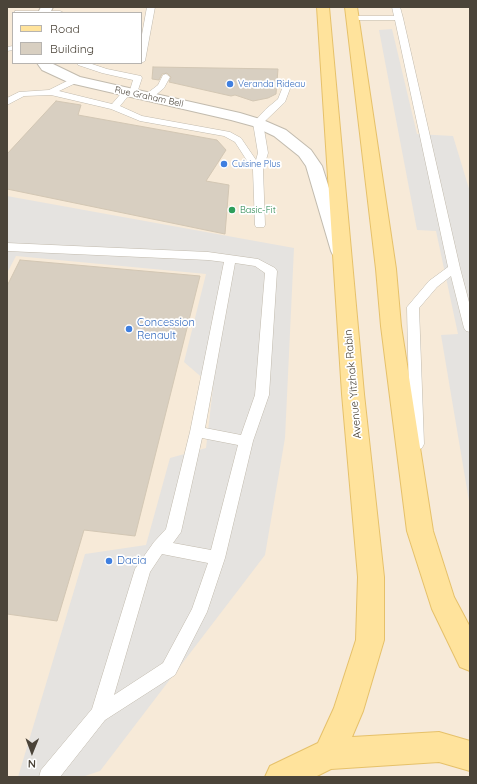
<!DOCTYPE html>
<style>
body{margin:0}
#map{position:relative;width:477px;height:784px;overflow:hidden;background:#f6f3ec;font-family:Quicksand,sans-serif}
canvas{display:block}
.frame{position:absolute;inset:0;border:8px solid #4b4439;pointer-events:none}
.legend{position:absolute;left:12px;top:12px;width:130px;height:52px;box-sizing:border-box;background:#fff;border:1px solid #b7b4b0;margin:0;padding:5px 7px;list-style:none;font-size:12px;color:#4b4439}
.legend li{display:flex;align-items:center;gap:8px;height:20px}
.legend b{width:20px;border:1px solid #b7b4b0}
.north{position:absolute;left:12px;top:732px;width:40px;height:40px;-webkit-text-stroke:3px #fff;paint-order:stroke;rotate:181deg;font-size:11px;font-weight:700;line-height:16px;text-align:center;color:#4b4439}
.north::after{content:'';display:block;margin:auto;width:14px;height:18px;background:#4b4439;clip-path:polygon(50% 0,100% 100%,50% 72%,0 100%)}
</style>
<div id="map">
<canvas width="477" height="784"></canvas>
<div class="frame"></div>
<ul class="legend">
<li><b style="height:5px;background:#ffe39c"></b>Road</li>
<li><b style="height:11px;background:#d8cfc1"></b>Building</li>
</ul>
<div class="north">N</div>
</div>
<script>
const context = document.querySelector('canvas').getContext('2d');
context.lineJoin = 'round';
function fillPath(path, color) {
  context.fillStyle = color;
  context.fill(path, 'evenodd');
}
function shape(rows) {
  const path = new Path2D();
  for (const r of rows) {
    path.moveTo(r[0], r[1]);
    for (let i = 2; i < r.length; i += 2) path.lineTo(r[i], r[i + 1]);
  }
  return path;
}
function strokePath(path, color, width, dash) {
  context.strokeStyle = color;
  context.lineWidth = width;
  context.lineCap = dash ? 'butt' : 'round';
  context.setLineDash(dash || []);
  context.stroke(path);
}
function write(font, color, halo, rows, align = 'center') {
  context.font = font + ' Quicksand,sans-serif';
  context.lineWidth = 3.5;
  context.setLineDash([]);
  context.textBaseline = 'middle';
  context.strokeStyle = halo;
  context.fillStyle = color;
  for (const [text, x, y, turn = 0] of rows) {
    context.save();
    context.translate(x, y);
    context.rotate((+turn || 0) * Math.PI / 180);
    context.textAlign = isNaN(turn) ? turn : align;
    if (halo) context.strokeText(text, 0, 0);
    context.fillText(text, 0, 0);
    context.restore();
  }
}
const commercial = shape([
 [7,7,470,7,470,777,7,777],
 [13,13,141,13,141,63,13,63]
]);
const parking = shape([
 [392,29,417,134,453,136,470,192,470,507,441,335,458,334,436,231,417,230,379,30],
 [7,196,294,248,285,438,265,555,100,771,82,777,18,777,85,554,146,545,170,458,206,448,213,387,184,362,206,274,16,256,7,273]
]);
const building = shape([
 [153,67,278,69,276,94,268,98,253,101,235,95,231,96,169,82,171,77,167,73,162,74,159,80,152,79,153,67],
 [56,101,81,105,78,115,217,140,226,150,206,181,229,185,225,234,7,189,7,154,56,101],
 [20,260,200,276,135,536,84,530,57,621,7,614,7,286,20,260]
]);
const lane = shape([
 [147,7,155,7,145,61,141,63,139,63,141,63,141,40,147,7],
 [392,7,400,7,403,18,460,268,470,306,470,332,466,331,464,328,451,276,437,287,419,308,424,444,422,448,417,450,412,448,410,444,407,307,429,281,448,267,395,20,353,20,349,18,353,16,394,16,392,7],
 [15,11,60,11,64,13,14,13,15,11],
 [13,46,13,50,7,51,7,47,13,46],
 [77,63,89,63,107,69,141,76,142,78,136,96,133,97,129,95,120,106,142,116,230,132,241,138,256,160,258,153,253,123,266,109,278,99,284,84,290,84,291,86,285,102,263,123,268,153,263,170,265,225,264,227,256,227,255,225,253,170,235,142,224,136,140,121,111,109,51,95,24,96,7,105,7,98,19,92,49,90,75,77,79,80,78,82,59,91,112,104,124,90,130,90,133,80,102,73,78,65,77,63],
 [166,74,170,77,164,88,151,99,145,99,144,97,145,95,158,85,163,75,166,74],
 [7,243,208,252,258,259,275,268,277,271,269,395,253,441,225,558,207,612,175,675,105,720,60,777,39,777,41,770,92,709,135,569,154,542,166,529,190,432,224,262,208,260,7,251,7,243],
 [235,263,255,266,265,273,255,395,241,435,205,428,235,263],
 [202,438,238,445,211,550,173,543,181,532,202,438],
 [162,554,208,563,192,609,163,663,114,695,150,572,162,554]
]);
const street = shape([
 [41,7,53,7,50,13,38,13,41,7],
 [37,63,51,63,80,77,240,113,263,120,286,130,311,150,322,166,349,251,347,255,340,257,333,255,331,251,306,166,299,156,274,136,253,126,231,120,70,83,42,70,37,63]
]);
const primary = shape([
 [317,7,329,7,364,394,384,577,384,640,363,711,352,737,439,732,470,741,470,771,439,762,331,769,315,777,265,777,270,766,318,743,334,708,356,640,358,577,342,394,317,7],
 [345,7,357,7,396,269,401,326,433,531,454,597,470,627,470,671,460,667,432,609,407,531,381,326,376,269,345,7]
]);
const markers = [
 [230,84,4,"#3f7fe0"],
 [224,164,4,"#3f7fe0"],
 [232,210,4,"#2e9e5b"],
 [129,329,4,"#3f7fe0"],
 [109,561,4,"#3f7fe0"]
];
const farShopnames = [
 ["Veranda Rideau",238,84],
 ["Cuisine Plus",232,164]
];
const farStreetnames = [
 ["Rue Graham Bell",149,97,12]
];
const farLeisurenames = [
 ["Basic-Fit",240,210]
];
const shopNames = [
 ["Concession",137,323],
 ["Renault",137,336],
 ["Dacia",117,561]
];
const streetNames = [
 ["Avenue Yitzhak Rabin",353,384,-95]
];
fillPath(commercial, '#f7ead8');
fillPath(parking, '#e5e3e0');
fillPath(building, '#d8cfc1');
strokePath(building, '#d3c7b4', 1);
strokePath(lane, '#c2bbae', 1);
strokePath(street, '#c2bbae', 2);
strokePath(primary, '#e6c16a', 2);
fillPath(lane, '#fff');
fillPath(street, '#fff');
fillPath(primary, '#ffe39c');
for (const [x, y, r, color] of markers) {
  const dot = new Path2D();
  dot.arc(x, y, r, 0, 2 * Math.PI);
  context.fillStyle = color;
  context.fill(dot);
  strokePath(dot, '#fff', 1.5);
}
write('9px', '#366cbe', '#fff', farShopnames, 'left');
write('9px', '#4b4439', '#fff', farStreetnames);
write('9px', '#27864d', '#fff', farLeisurenames, 'left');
write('11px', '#366cbe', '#fff', shopNames, 'left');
write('11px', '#4b4439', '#fff', streetNames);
</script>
